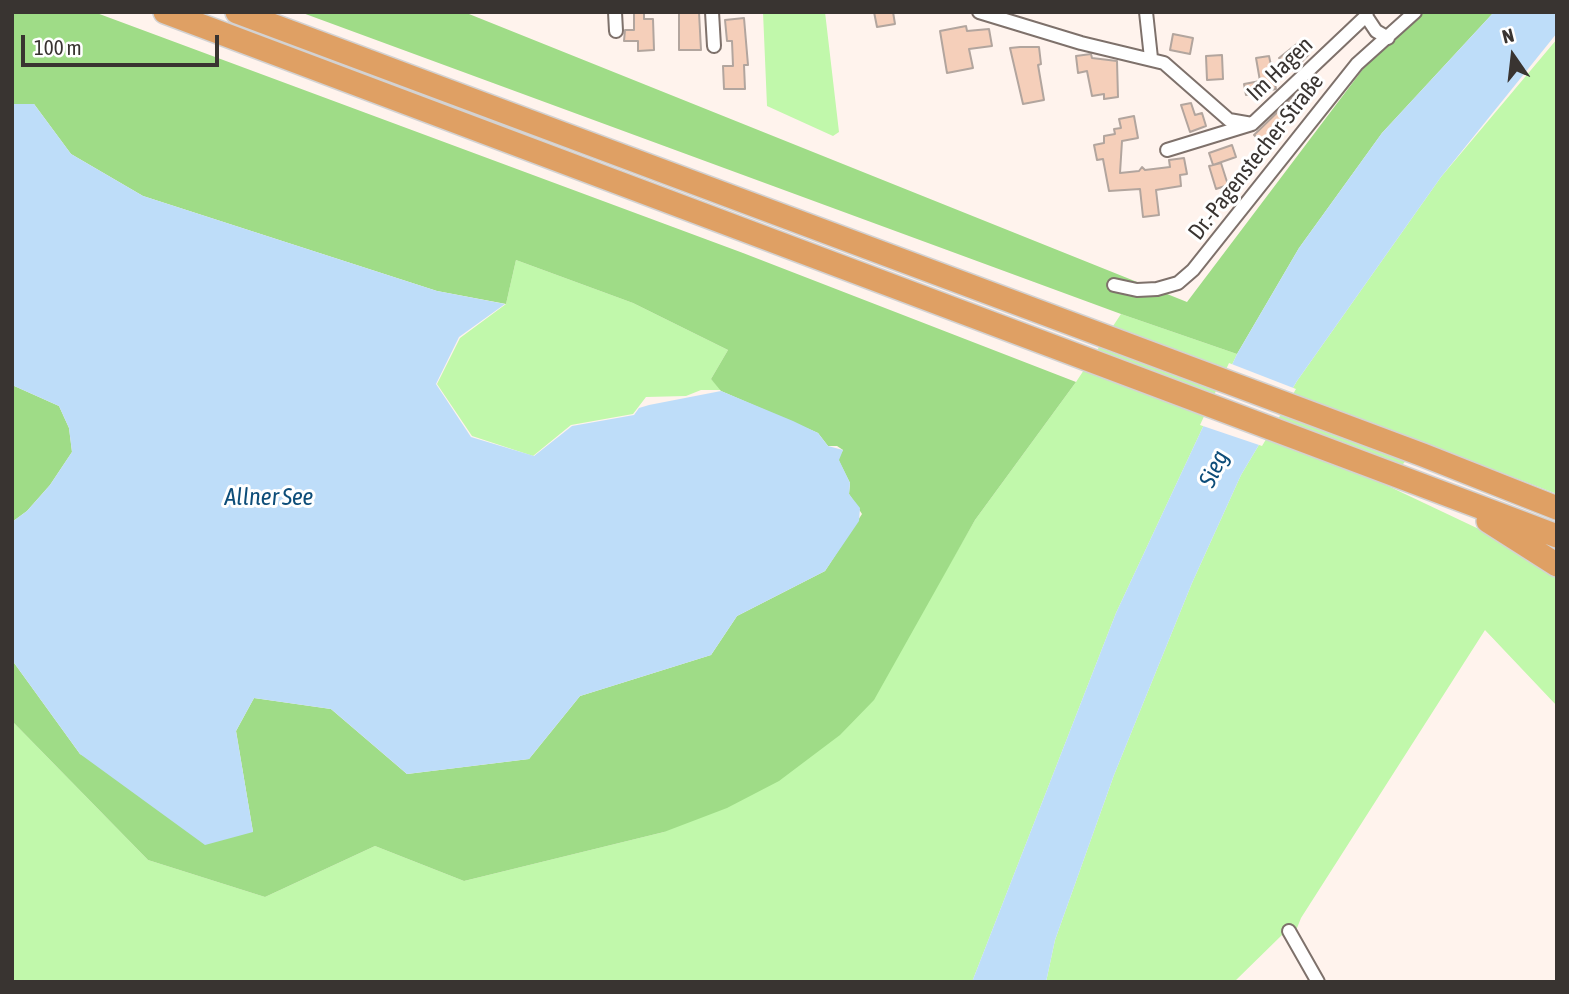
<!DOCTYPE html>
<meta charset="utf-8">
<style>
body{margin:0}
#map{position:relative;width:1569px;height:994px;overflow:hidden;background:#fff3ed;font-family:"Asap Condensed",sans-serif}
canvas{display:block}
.frame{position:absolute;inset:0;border:14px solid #393431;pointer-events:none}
.north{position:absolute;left:1478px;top:21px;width:70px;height:70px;-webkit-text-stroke:5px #fff;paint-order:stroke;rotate:346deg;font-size:19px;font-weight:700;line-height:28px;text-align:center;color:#393431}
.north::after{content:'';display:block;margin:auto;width:24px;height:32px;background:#393431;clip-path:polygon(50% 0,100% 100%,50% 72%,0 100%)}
.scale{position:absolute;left:21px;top:35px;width:198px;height:32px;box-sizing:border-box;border:4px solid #393431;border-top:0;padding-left:9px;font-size:21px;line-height:24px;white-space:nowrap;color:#393431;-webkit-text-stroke:5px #fff;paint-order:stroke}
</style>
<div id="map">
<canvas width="1569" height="994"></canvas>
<div class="frame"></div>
<div class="north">N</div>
<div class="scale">100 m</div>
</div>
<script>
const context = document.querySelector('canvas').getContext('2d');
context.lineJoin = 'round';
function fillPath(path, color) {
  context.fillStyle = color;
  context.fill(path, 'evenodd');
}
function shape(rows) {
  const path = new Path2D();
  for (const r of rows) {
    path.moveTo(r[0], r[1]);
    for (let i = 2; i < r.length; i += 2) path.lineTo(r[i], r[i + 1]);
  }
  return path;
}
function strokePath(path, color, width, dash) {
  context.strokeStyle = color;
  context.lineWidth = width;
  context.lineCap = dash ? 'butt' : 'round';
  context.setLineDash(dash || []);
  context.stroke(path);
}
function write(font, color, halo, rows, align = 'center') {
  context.font = font + ' "Asap Condensed",sans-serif';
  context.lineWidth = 6;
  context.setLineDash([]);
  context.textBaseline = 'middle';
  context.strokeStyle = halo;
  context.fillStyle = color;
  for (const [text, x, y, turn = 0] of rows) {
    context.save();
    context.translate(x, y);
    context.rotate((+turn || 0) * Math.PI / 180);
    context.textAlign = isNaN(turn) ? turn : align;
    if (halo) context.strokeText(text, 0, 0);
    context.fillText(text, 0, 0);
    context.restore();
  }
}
const green = shape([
 [763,12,825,12,839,132,833,136,767,106],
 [1557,39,1557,494,1421,442,1386,485,1500,539,1557,571,1557,706,1485,630,1301,918,1295,933,1282,935,1234,982,1046,982,1055,940,1114,775,1192,583,1241,475,1297,381,1441,177],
 [516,260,633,303,728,350,711,379,723,390,701,390,686,396,646,397,633,414,571,425,533,456,472,436,437,384,460,338,506,304],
 [1121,314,1237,354,1116,613,972,982,12,982,12,721,148,860,265,897,375,846,464,881,664,832,934,591,975,520,1076,382]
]);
const forest = shape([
 [12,12,94,12,743,253,1076,382,975,520,874,700,840,735,779,781,727,808,664,832,464,881,375,846,265,897,148,860,12,721,12,660,80,754,253,832,236,731,254,698,331,709,407,774,529,759,580,696,711,655,737,616,825,571,862,514,849,494,850,483,838,459,843,450,837,446,828,446,818,433,721,391,711,379,728,350,633,303,516,260,506,304,437,291,143,196,71,154,34,104,12,104],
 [300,12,464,12,1187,302,1406,12,1494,12,1382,133,1299,248,1237,354,1121,314],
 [12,385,59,406,69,428,72,452,50,485,27,511,12,522]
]);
const water = shape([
 [1494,12,1557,12,1557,33,1441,177,1297,381,1241,475,1192,583,1114,775,1055,940,1046,982,972,982,1116,613,1237,354,1299,248,1382,133],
 [12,104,34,104,71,154,143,196,437,291,505,304,459,337,436,384,471,437,534,456,572,426,634,415,639,408,649,405,721,391,793,421,818,433,828,446,843,450,839,460,850,483,849,494,860,508,859,521,825,571,737,616,711,655,580,696,529,759,407,774,331,709,254,698,236,731,253,832,205,845,80,754,12,660,12,522,27,511,50,485,72,452,69,428,59,406,12,385]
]);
const pier = shape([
 [1229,363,1296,389,1262,446,1200,425]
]);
const building = shape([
 [634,12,644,12,644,19,653,19,654,50,638,51,638,41,624,41,625,30,634,30,634,12],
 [679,12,699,12,701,50,679,50,679,12],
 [874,12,893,12,895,24,877,27,874,12],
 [744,18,748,65,744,65,745,89,724,89,723,66,733,66,732,41,727,41,725,20,744,18],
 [966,26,967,31,989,29,992,46,969,49,973,68,947,73,940,31,966,26],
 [1173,34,1193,38,1190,54,1170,50,1173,34],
 [1298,43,1309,54,1293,71,1279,58,1298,43],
 [1020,47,1039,47,1041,64,1038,65,1044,100,1023,104,1010,48,1020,47],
 [1091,54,1092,58,1117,61,1118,97,1104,99,1104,94,1092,96,1087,71,1078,73,1076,56,1091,54],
 [1222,55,1223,79,1207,80,1206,56,1222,55],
 [1269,56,1276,89,1246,95,1244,84,1260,81,1256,58,1269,56],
 [1296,94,1306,103,1296,114,1293,112,1265,145,1254,135,1296,94],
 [1191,103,1195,115,1202,113,1206,126,1190,132,1181,105,1191,103],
 [1134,116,1138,138,1122,141,1120,173,1139,171,1142,167,1145,170,1170,167,1169,160,1184,158,1187,174,1180,175,1181,186,1156,190,1159,215,1143,217,1140,189,1109,191,1103,159,1097,160,1094,145,1104,143,1104,136,1115,134,1114,129,1121,128,1119,119,1134,116],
 [1232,145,1236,157,1213,165,1209,153,1232,145],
 [1221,163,1228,185,1216,189,1209,166,1221,163]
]);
const minor = shape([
 [615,12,616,31],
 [712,12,714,46],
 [979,12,1081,43,1164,63,1229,120,1252,124],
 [1146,12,1151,58],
 [1367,12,1366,16,1376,31,1388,38],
 [1167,150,1252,124,1366,16],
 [1114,285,1137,290,1157,289,1178,283,1193,270,1357,64,1415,12],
 [1289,931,1318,982]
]);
const motorway = shape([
 [165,12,1557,536],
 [237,12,1423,455,1557,508],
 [1488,521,1557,565]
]);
const streetNames = [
 ["Im Hagen",1280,69,-44],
 ["Dr.-Pagenstecher-Straße",1256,157,-52]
];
const waterNames = [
 ["Sieg",1214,469,-65],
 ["Allner See",269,497]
];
fillPath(green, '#c1f8ab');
fillPath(forest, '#9fdc87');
fillPath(water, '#beddf9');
fillPath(pier, '#fff3ed');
fillPath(building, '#f5cfba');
strokePath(building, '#b2a59e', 2);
strokePath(minor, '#7e716b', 16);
strokePath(motorway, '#d3d2d2', 26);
strokePath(minor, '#fff', 12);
strokePath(motorway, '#dfa064', 23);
write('23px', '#393431', '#fff', streetNames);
write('italic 24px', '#0d4d79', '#fff', waterNames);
</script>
